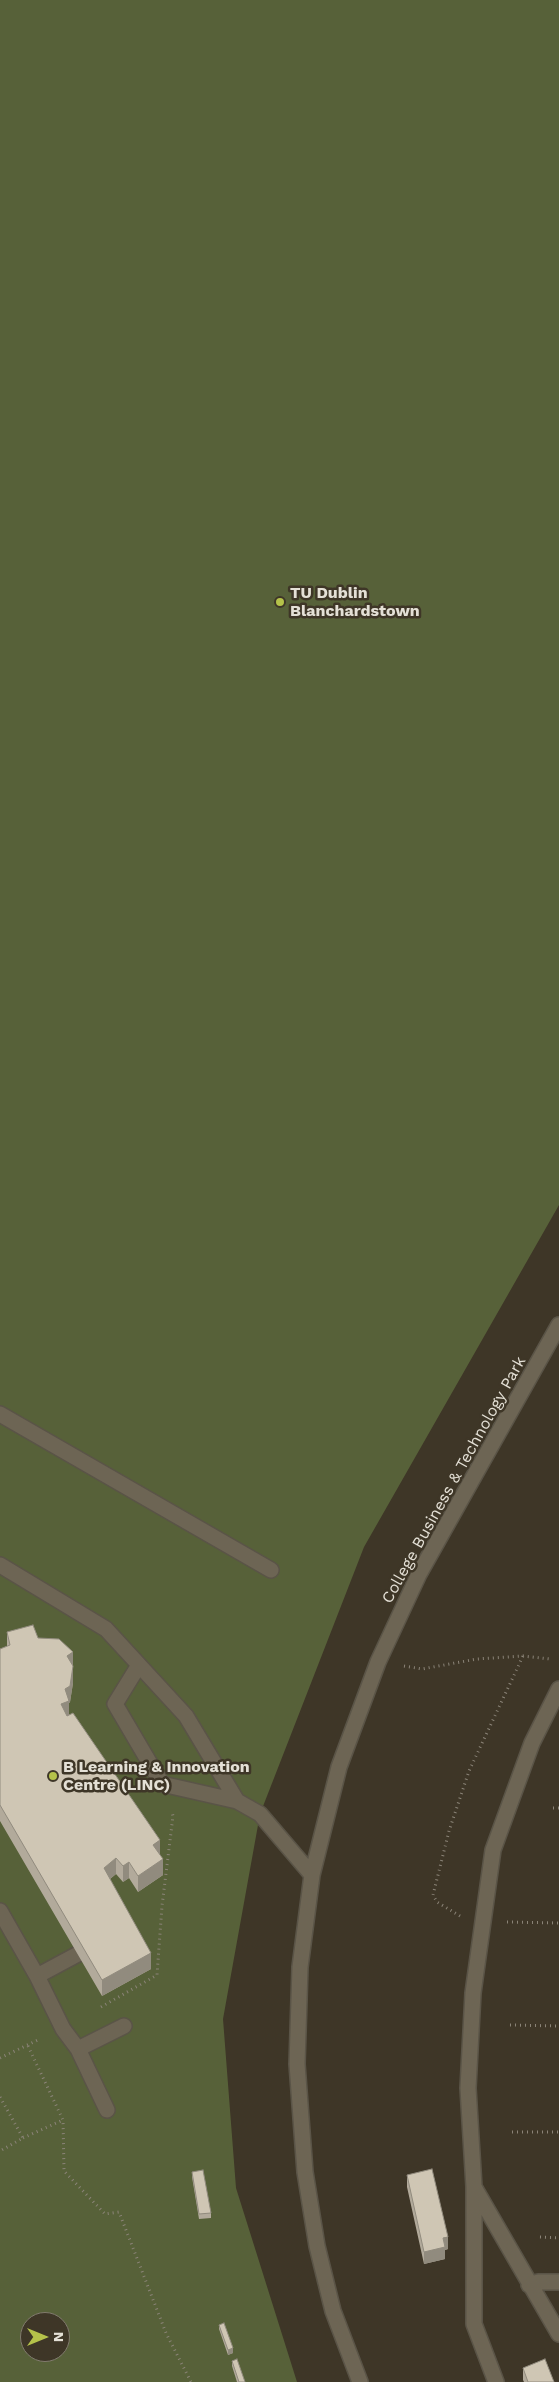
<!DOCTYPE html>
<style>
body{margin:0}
#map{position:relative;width:559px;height:2382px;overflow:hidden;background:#3e3627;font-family:"Work Sans",sans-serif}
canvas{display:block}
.north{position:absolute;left:20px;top:2312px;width:50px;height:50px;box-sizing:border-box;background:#3e3627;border:1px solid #807a6d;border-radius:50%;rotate:90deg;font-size:14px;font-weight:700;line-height:20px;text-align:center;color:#e4e0d6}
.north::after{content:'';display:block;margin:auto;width:18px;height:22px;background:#b5c24a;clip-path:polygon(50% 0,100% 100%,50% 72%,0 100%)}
</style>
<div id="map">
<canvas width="559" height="2382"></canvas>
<div class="north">N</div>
</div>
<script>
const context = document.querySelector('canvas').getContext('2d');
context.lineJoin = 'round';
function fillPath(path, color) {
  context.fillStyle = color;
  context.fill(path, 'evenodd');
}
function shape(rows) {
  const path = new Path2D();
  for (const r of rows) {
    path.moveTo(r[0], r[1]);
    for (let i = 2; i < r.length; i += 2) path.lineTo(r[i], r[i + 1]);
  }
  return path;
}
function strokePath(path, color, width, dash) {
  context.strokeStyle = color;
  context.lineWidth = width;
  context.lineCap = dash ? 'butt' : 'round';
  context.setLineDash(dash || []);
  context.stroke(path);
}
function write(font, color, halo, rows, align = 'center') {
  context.font = font + ' "Work Sans",sans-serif';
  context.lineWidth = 5;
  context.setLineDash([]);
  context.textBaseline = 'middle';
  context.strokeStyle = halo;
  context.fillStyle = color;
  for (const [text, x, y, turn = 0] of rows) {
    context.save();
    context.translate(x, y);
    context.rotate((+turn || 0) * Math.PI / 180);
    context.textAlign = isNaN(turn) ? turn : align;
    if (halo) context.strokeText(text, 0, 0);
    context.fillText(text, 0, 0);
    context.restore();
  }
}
const green = shape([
 [0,0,559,0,559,1205,364,1547,260,1814,223,2019,236,2188,297,2382,0,2382],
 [30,2322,60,2322,60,2352,30,2352]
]);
const path = shape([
 [404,1666,422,1669,477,1659,523,1656,550,1659],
 [553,1808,559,1808],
 [460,1916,437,1902,433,1895,449,1831,469,1771,523,1656],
 [507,1922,559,1923],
 [101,2007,157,1975,162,1906,173,1816,172,1812],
 [510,2025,559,2026],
 [28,2046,63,2120,64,2171,105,2214,119,2212,166,2333,191,2382],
 [0,2058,40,2039],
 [0,2097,23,2138,0,2151],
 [512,2132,559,2132],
 [23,2138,63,2120],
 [540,2237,559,2238]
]);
const service = shape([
 [0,1414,271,1570],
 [0,1565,106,1629,186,1716,237,1801,260,1814,312,1875],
 [139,1665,115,1704,162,1784,237,1801],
 [0,1911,37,1976,63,2029,78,2049,107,2110],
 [37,1976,78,1954],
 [78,2049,124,2026],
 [474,2187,468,2088,473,1993,493,1850,532,1743,559,1689],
 [529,2285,538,2282,559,2282],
 [360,2382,333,2311,317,2246,305,2172,297,2064,300,1967,312,1875,339,1767,378,1662,419,1574,559,1325],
 [496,2382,474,2324,474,2187,559,2334]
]);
const wall = shape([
 [7,1632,38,1638,73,1668,73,1683,70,1702,69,1703,69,1714,160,1855,163,1875,138,1892,129,1878,123,1882,116,1874,110,1879,151,1969,102,1996,0,1821,0,1649,7,1646],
 [192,2172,211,2213,211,2218,199,2219,192,2177],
 [407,2175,448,2249,445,2250,445,2259,424,2264,407,2187],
 [219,2325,233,2353,228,2355,219,2329],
 [232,2361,245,2382,237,2382,232,2366],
 [523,2368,554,2382,524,2382,523,2380]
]);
const shadedWall = shape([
 [73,1652,73,1683,70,1702,69,1703,69,1717,61,1720,61,1704,65,1689,67,1656],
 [160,1840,160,1856,153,1845],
 [116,1858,116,1874,104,1884,104,1868],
 [163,1859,163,1875,138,1892,138,1876],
 [129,1862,129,1878,123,1882,123,1866],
 [151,1953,151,1969,102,1996,102,1980],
 [448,2237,448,2249,445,2250,445,2259,424,2264,424,2252,443,2238],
 [233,2348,233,2353,228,2355,228,2350]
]);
const building = shape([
 [33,1625,38,1638,59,1639,73,1652,67,1656,73,1666,70,1686,65,1689,69,1701,61,1704,67,1716,73,1713,160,1840,153,1845,163,1859,138,1876,129,1862,123,1866,116,1858,104,1868,151,1953,102,1980,0,1805,0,1649,10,1645,7,1632,33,1625],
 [432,2169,448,2237,443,2238,445,2247,424,2252,407,2175,432,2169],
 [203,2170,211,2213,199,2214,192,2172,203,2170],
 [224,2323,233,2348,228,2350,219,2325,224,2323],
 [237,2359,245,2382,239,2382,232,2361,237,2359],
 [545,2359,554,2382,528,2382,523,2368,545,2359]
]);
const markers = [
 [280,602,5,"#b5c24a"],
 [53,1776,5,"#b5c24a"]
];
const poiNames = [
 ["TU Dublin",290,593],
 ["Blanchardstown",290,611],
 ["B Learning & Innovation",63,1767],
 ["Centre (LINC)",63,1785]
];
const streetNames = [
 ["College Business & Technology Park",454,1480,-61]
];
fillPath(green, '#576139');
strokePath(service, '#5a5447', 18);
strokePath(path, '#8b8478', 3, [1, 4]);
strokePath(service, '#6d6554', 15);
fillPath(wall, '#b2aa9b');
fillPath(shadedWall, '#918b7e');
fillPath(building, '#cfc6b4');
strokePath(building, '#918b7e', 1);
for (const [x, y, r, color] of markers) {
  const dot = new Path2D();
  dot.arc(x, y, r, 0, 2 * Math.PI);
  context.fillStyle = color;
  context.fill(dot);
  strokePath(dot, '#3e3627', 2);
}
write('bold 16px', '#e4e0d6', '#3e3627', poiNames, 'left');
write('16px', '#e4e0d6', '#3e3627', streetNames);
</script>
